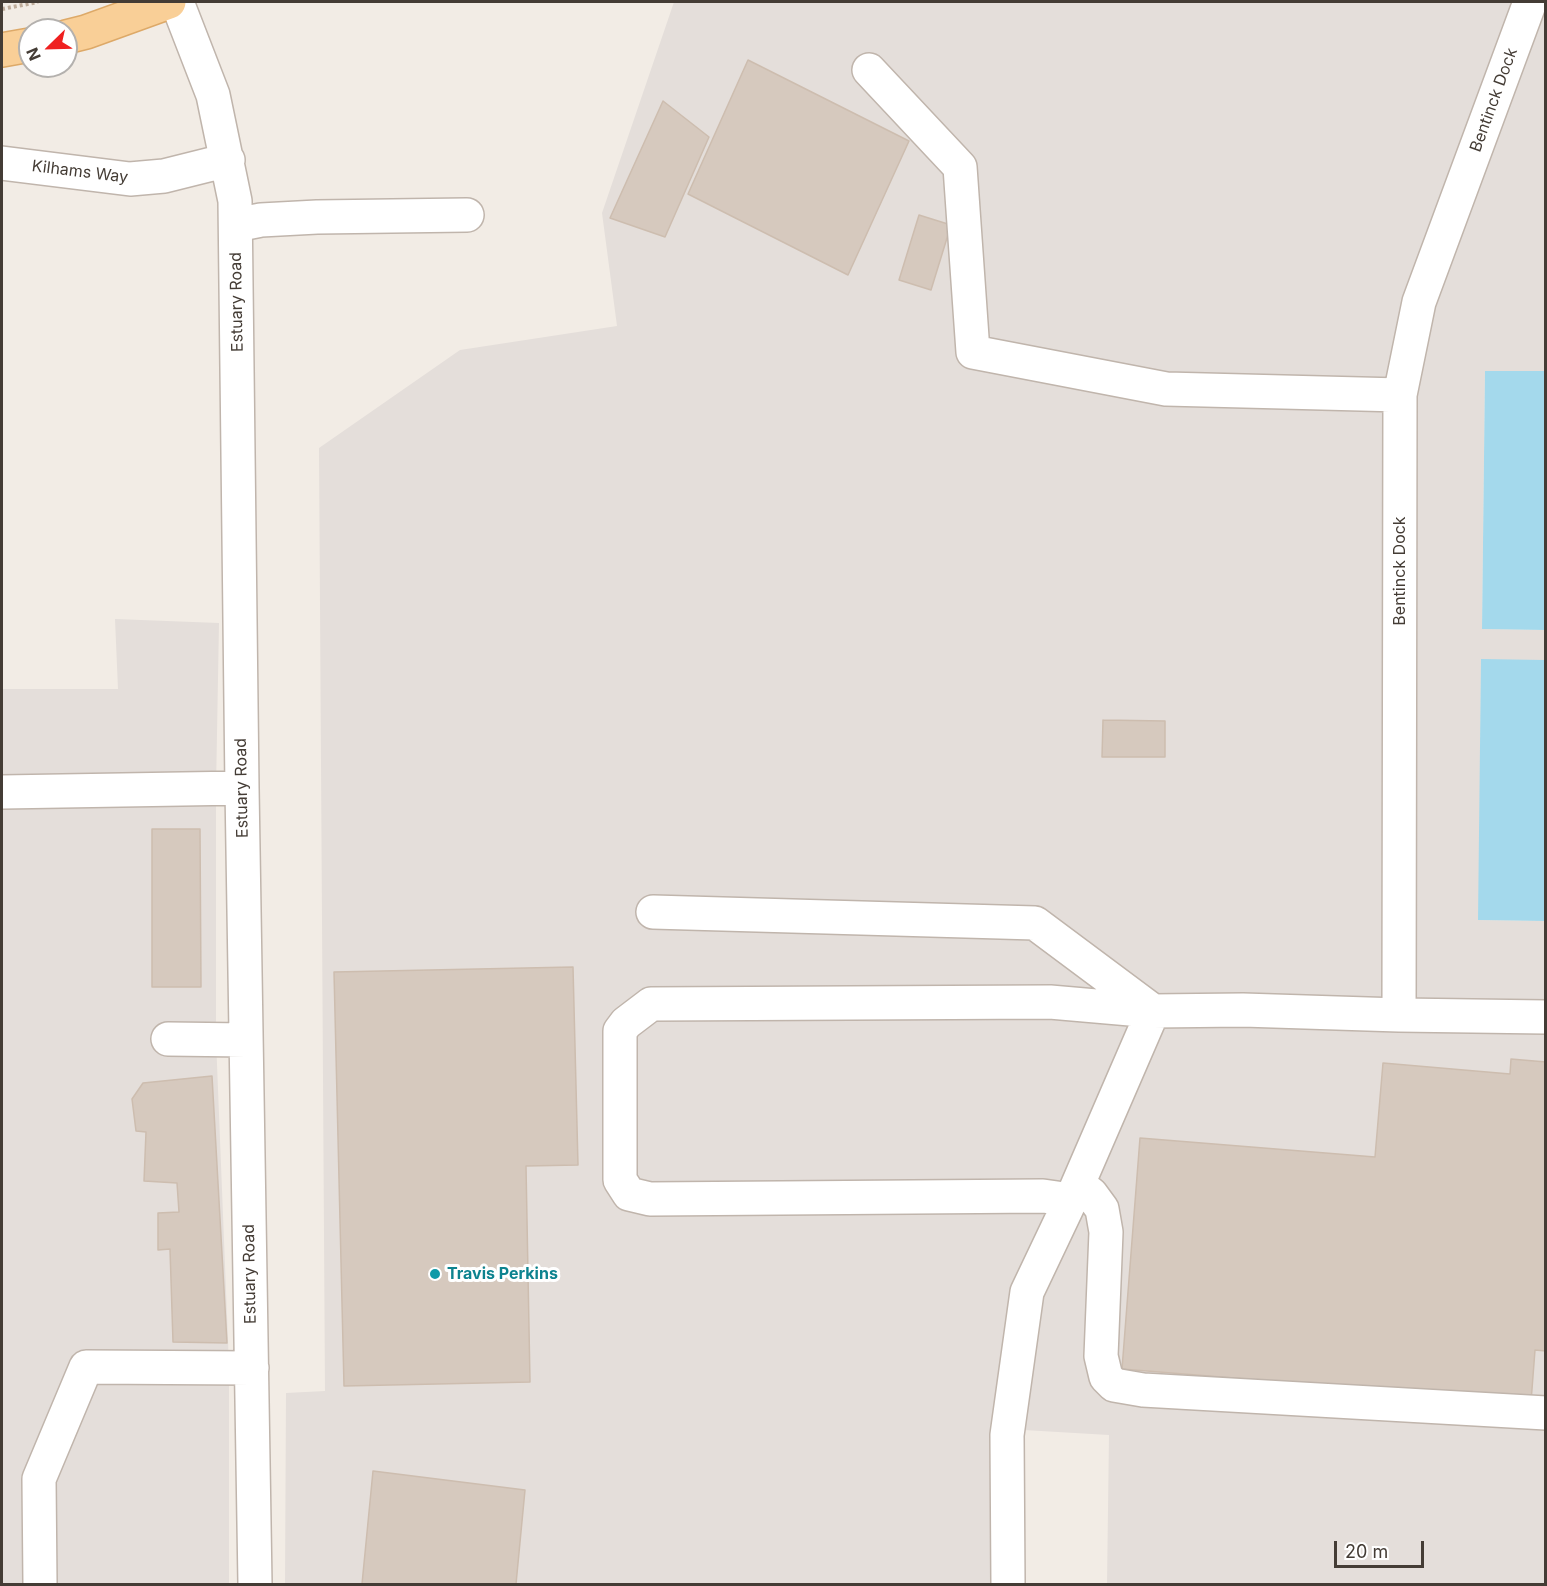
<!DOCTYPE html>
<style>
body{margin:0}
#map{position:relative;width:1547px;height:1586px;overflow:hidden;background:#f2ece5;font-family:Inter,sans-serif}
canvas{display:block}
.frame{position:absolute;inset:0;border:3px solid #443c35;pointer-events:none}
.north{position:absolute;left:18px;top:18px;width:60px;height:60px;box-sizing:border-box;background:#fff;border:2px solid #b4b1ae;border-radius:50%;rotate:247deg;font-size:16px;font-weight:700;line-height:24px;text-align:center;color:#443c35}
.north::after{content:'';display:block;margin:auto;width:21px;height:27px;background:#ef2020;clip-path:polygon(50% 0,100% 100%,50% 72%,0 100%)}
.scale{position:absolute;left:1334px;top:1541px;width:90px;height:27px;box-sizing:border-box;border:3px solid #443c35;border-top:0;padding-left:8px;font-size:18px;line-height:21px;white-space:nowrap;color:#443c35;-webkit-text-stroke:4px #fff;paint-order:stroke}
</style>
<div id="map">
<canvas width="1547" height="1586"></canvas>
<div class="frame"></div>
<div class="north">N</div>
<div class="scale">20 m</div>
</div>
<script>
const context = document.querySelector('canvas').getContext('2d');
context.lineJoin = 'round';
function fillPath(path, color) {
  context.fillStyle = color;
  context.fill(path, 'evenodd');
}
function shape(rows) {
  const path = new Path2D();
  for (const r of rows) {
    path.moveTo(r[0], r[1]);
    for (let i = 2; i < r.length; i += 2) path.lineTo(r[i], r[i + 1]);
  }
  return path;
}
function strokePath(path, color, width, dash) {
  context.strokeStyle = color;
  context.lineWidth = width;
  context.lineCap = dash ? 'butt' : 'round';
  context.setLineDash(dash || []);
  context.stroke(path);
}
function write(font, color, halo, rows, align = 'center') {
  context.font = font + ' Inter,sans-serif';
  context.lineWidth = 6;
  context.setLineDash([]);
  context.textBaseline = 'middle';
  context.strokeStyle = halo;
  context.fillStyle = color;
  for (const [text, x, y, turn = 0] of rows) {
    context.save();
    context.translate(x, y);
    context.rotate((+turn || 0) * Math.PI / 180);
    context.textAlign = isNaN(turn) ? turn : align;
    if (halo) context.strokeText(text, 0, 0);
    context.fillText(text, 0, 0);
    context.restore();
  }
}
const industrial = shape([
 [674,2,1545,2,1545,371,1485,371,1482,629,1545,630,1545,660,1481,660,1479,920,1545,921,1545,1584,1107,1584,1109,1435,1024,1430,1023,1584,285,1584,286,1393,325,1391,319,448,460,350,617,326,602,213],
 [115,619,219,623,216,789,216,1039,229,1366,229,1584,2,1584,2,689,118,689]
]);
const water = shape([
 [1485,371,1545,371,1545,630,1482,629],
 [1481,659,1545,660,1545,921,1478,920]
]);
const building = shape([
 [748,60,909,141,848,275,688,194,748,60],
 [663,101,709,137,665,237,610,218,663,101],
 [919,215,951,225,931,290,899,280,919,215],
 [1103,720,1165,721,1165,757,1102,757,1103,720],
 [152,829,200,829,201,987,152,987,152,829],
 [573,967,578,1165,526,1166,530,1382,344,1386,334,972,573,967],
 [1511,1059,1546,1062,1546,1351,1535,1350,1531,1402,1122,1369,1140,1138,1375,1157,1383,1063,1510,1074,1511,1059],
 [212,1076,227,1343,173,1342,170,1249,158,1250,158,1213,179,1212,177,1183,144,1181,146,1132,136,1131,132,1099,143,1083,212,1076],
 [373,1471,525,1490,516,1584,362,1584,373,1471]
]);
const path = shape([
 [2,9,38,2]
]);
const minor = shape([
 [177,2,213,95,235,201,242,788,255,1584],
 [869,70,960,167,973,352,1166,389,1400,395],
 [2,163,130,179,164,176,228,160],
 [236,225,261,220,317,217,467,215],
 [2,792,242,788],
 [653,912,1035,923,1153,1011],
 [1399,1015,1400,395,1419,302,1530,2],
 [168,1039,246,1040],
 [1078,1184,1091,1194,1102,1209,1106,1232,1101,1356,1106,1377,1114,1385,1143,1390,1546,1413],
 [1071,1200,1043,1196,650,1199,629,1194,620,1180,620,1031,626,1023,651,1004,1050,1002,1153,1011],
 [40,1584,39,1479,86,1367,252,1368],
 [1008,1584,1007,1435,1027,1292,1075,1191,1153,1011,1243,1010,1399,1015,1546,1017]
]);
const major = shape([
 [66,37,86,32,169,2],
 [2,50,30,45]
]);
const markers = [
 [435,1274,6,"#0f9aa8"]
];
const streetNames = [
 ["Bentinck Dock",1494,100,-70],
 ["Kilhams Way",80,172,7],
 ["Estuary Road",237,302,-91],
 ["Bentinck Dock",1400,571,-90],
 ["Estuary Road",242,788,-91],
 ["Estuary Road",250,1274,-91]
];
const cultureNames = [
 ["Travis Perkins",447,1274]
];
fillPath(industrial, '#e4deda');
fillPath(water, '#a4d9ec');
fillPath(building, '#d6c9be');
strokePath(building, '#cdbdaf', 1.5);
strokePath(minor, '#c0b5ac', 36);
strokePath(major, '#dda968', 36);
strokePath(path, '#beac9b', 4, [3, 3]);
strokePath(minor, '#fff', 33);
strokePath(major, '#f9cf97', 33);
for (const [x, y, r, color] of markers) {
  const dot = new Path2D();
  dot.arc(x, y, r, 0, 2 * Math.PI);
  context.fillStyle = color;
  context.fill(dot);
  strokePath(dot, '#fff', 2);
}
write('16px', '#443c35', '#fff', streetNames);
write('bold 16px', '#0d838f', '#fff', cultureNames, 'left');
</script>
